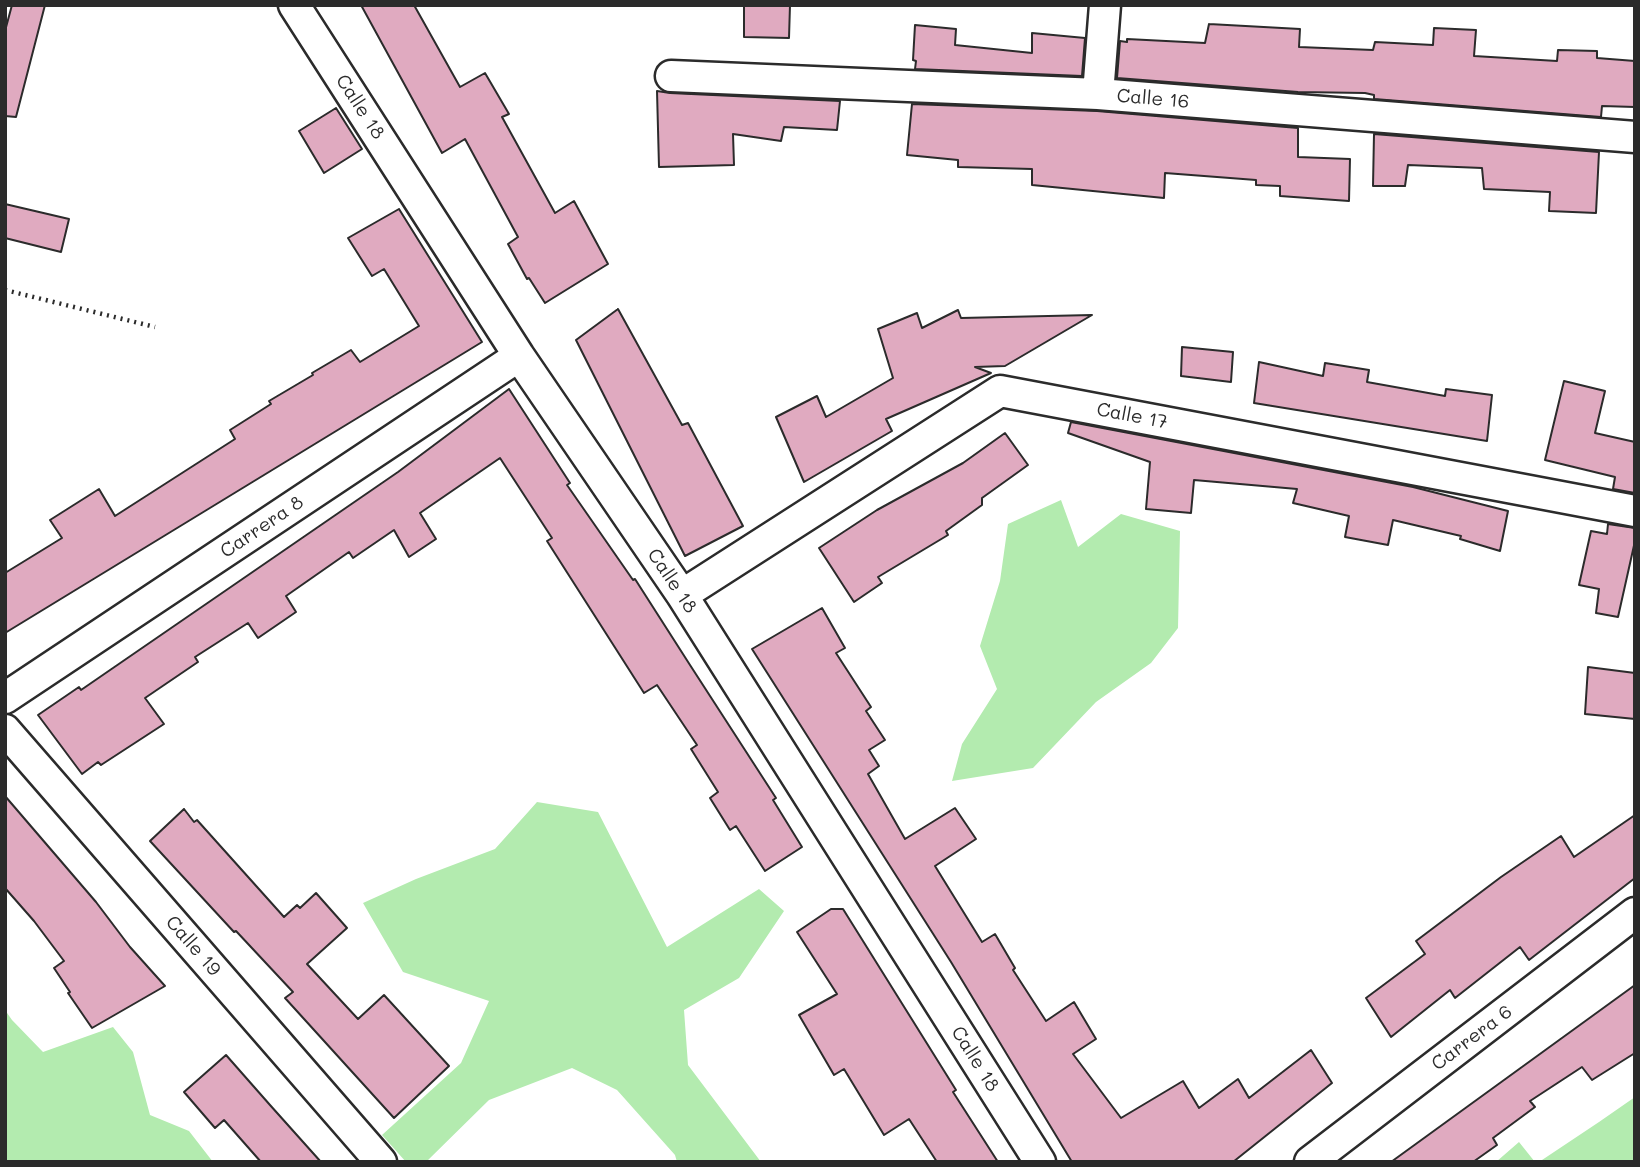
<!DOCTYPE html>
<style>
body{margin:0}
#map{position:relative;width:1640px;height:1167px;overflow:hidden;background:#fff;font-family:Mali,sans-serif}
canvas{display:block}
.frame{position:absolute;inset:0;border:7px solid #2b2b2b;pointer-events:none}
</style>
<div id="map">
<canvas width="1640" height="1167"></canvas>
<div class="frame"></div>
</div>
<script>
const context = document.querySelector('canvas').getContext('2d');
context.lineJoin = 'round';
function fillPath(path, color) {
  context.fillStyle = color;
  context.fill(path, 'evenodd');
}
function shape(rows) {
  const path = new Path2D();
  for (const r of rows) {
    path.moveTo(r[0], r[1]);
    for (let i = 2; i < r.length; i += 2) path.lineTo(r[i], r[i + 1]);
  }
  return path;
}
function strokePath(path, color, width, dash) {
  context.strokeStyle = color;
  context.lineWidth = width;
  context.lineCap = dash ? 'butt' : 'round';
  context.setLineDash(dash || []);
  context.stroke(path);
}
function write(font, color, halo, rows, align = 'center') {
  context.font = font + ' Mali,sans-serif';
  context.lineWidth = 5;
  context.setLineDash([]);
  context.textBaseline = 'middle';
  context.strokeStyle = halo;
  context.fillStyle = color;
  for (const [text, x, y, turn = 0] of rows) {
    context.save();
    context.translate(x, y);
    context.rotate((+turn || 0) * Math.PI / 180);
    context.textAlign = isNaN(turn) ? turn : align;
    if (halo) context.strokeText(text, 0, 0);
    context.fillText(text, 0, 0);
    context.restore();
  }
}
const green = shape([
 [1061,500,1078,547,1121,514,1180,531,1178,628,1151,663,1096,702,1033,768,952,781,962,744,997,689,980,646,1000,581,1008,524],
 [537,802,598,812,667,947,759,889,784,911,739,978,684,1010,688,1065,761,1162,677,1162,675,1155,617,1090,572,1068,489,1100,426,1162,406,1162,382,1135,461,1063,489,1001,403,972,363,903,416,879,495,849],
 [5,1010,12,1020,43,1052,113,1027,133,1052,150,1115,189,1131,213,1162,5,1162],
 [1635,1097,1635,1162,1539,1162,1599,1122],
 [1519,1142,1535,1162,1496,1162]
]);
const building = shape([
 [12,5,45,5,16,117,5,116,5,31,12,5],
 [361,5,414,5,460,87,485,73,509,114,502,117,555,213,574,201,608,264,545,303,529,278,527,279,508,244,518,237,465,139,442,153,361,5],
 [744,5,790,5,789,38,744,37,744,5],
 [1209,24,1300,29,1299,47,1373,50,1375,42,1433,45,1434,28,1476,30,1474,56,1557,61,1558,50,1597,51,1597,58,1635,61,1635,107,1602,106,1601,117,1374,99,1374,95,1365,93,1298,92,1117,78,1120,41,1127,42,1127,39,1205,43,1209,24],
 [915,25,956,29,955,45,1032,53,1032,33,1085,38,1082,76,915,69,916,61,913,60,915,25],
 [657,91,670,93,840,101,837,130,784,127,781,141,733,134,734,165,659,167,657,91],
 [912,104,1097,111,1298,128,1298,157,1350,159,1349,201,1280,196,1280,186,1256,185,1256,180,1165,173,1164,198,1032,185,1032,169,958,167,958,160,907,155,912,104],
 [336,108,362,149,324,173,299,131,336,108],
 [1374,134,1599,152,1596,213,1549,211,1550,192,1484,189,1482,168,1408,165,1405,186,1373,186,1374,134],
 [5,204,69,219,61,252,5,238,5,204],
 [399,209,482,342,5,633,5,573,62,538,50,520,99,489,115,516,235,439,230,430,271,404,269,401,313,375,312,373,351,350,360,362,419,326,384,269,372,276,348,238,399,209],
 [618,309,682,425,688,423,743,526,685,556,576,340,618,309],
 [958,310,961,318,1092,315,1005,366,975,367,991,373,886,419,892,431,804,482,776,417,817,396,826,417,893,378,878,329,917,313,922,328,958,310],
 [1182,347,1233,352,1231,382,1181,376,1182,347],
 [1259,362,1323,376,1325,363,1369,370,1367,382,1445,396,1446,389,1492,395,1487,441,1254,403,1259,362],
 [1564,381,1605,391,1595,433,1635,442,1635,493,1613,489,1615,477,1545,460,1564,381],
 [509,389,570,483,567,485,633,580,635,579,690,665,776,798,773,800,802,847,765,871,736,826,730,830,710,798,718,792,691,749,697,745,657,685,644,693,547,541,552,538,500,458,420,513,436,539,409,557,394,530,353,558,349,552,286,596,296,612,258,638,248,623,195,657,198,662,145,698,164,724,101,765,98,762,82,774,38,715,79,687,81,690,398,472,509,389],
 [1071,422,1413,487,1508,511,1500,551,1460,539,1461,536,1393,520,1388,545,1345,537,1349,516,1293,503,1297,489,1194,480,1191,513,1146,509,1150,462,1068,433,1071,422],
 [1005,433,1028,465,982,498,982,505,946,531,948,535,878,577,882,583,854,602,819,548,877,510,963,463,1005,433],
 [1608,524,1635,528,1635,541,1618,617,1596,613,1599,589,1579,585,1591,531,1607,534,1608,524],
 [822,608,845,648,836,653,871,707,866,711,885,740,869,750,879,766,868,774,905,839,955,808,976,839,935,866,982,942,995,934,1015,968,1013,970,1046,1021,1074,1002,1096,1039,1073,1054,1121,1118,1183,1081,1199,1108,1238,1079,1249,1098,1311,1050,1332,1083,1233,1162,1072,1162,951,962,752,649,822,608],
 [1588,667,1635,673,1635,719,1585,714,1588,667],
 [5,796,96,902,130,947,165,986,92,1028,68,993,70,992,54,968,64,961,34,921,5,888,5,796],
 [184,809,194,822,197,820,284,917,297,905,300,908,316,893,347,928,307,964,358,1019,384,995,449,1066,394,1118,285,998,293,992,236,931,234,932,150,841,184,809],
 [1635,815,1635,878,1529,960,1520,947,1455,998,1450,990,1391,1037,1366,998,1425,954,1416,941,1501,877,1561,836,1574,857,1635,815],
 [831,909,843,909,956,1090,953,1092,998,1162,937,1162,909,1119,884,1135,844,1069,834,1075,799,1015,837,994,797,932,831,909],
 [1635,985,1635,1053,1592,1080,1582,1067,1530,1101,1535,1107,1493,1138,1497,1145,1473,1162,1391,1162,1635,985],
 [226,1055,270,1105,321,1162,261,1162,224,1120,215,1128,184,1092,226,1055]
]);
const path = shape([
 [5,290,155,327]
]);
const minor = shape([
 [294,5,519,356,682,595,1040,1162],
 [671,76,1098,94,1635,137],
 [1098,94,1105,5],
 [682,595,1000,391,1635,511],
 [5,698,519,356],
 [5,730,381,1162],
 [1310,1162,1635,913]
]);
const streetNames = [
 ["Calle 16",1153,99,5],
 ["Calle 18",360,107,57],
 ["Calle 17",1132,416,11],
 ["Carrera 8",262,527,-34],
 ["Calle 18",672,581,56],
 ["Calle 19",193,946,49],
 ["Carrera 6",1472,1038,-37],
 ["Calle 18",975,1059,58]
];
fillPath(green, '#b3ebaf');
fillPath(building, '#e0aac0');
strokePath(building, '#2b2b2b', 2);
strokePath(minor, '#2b2b2b', 35);
strokePath(path, '#2b2b2b', 4.5, [2, 5]);
strokePath(minor, '#fff', 30);
write('19px', '#2b2b2b', '#fff', streetNames);
</script>
